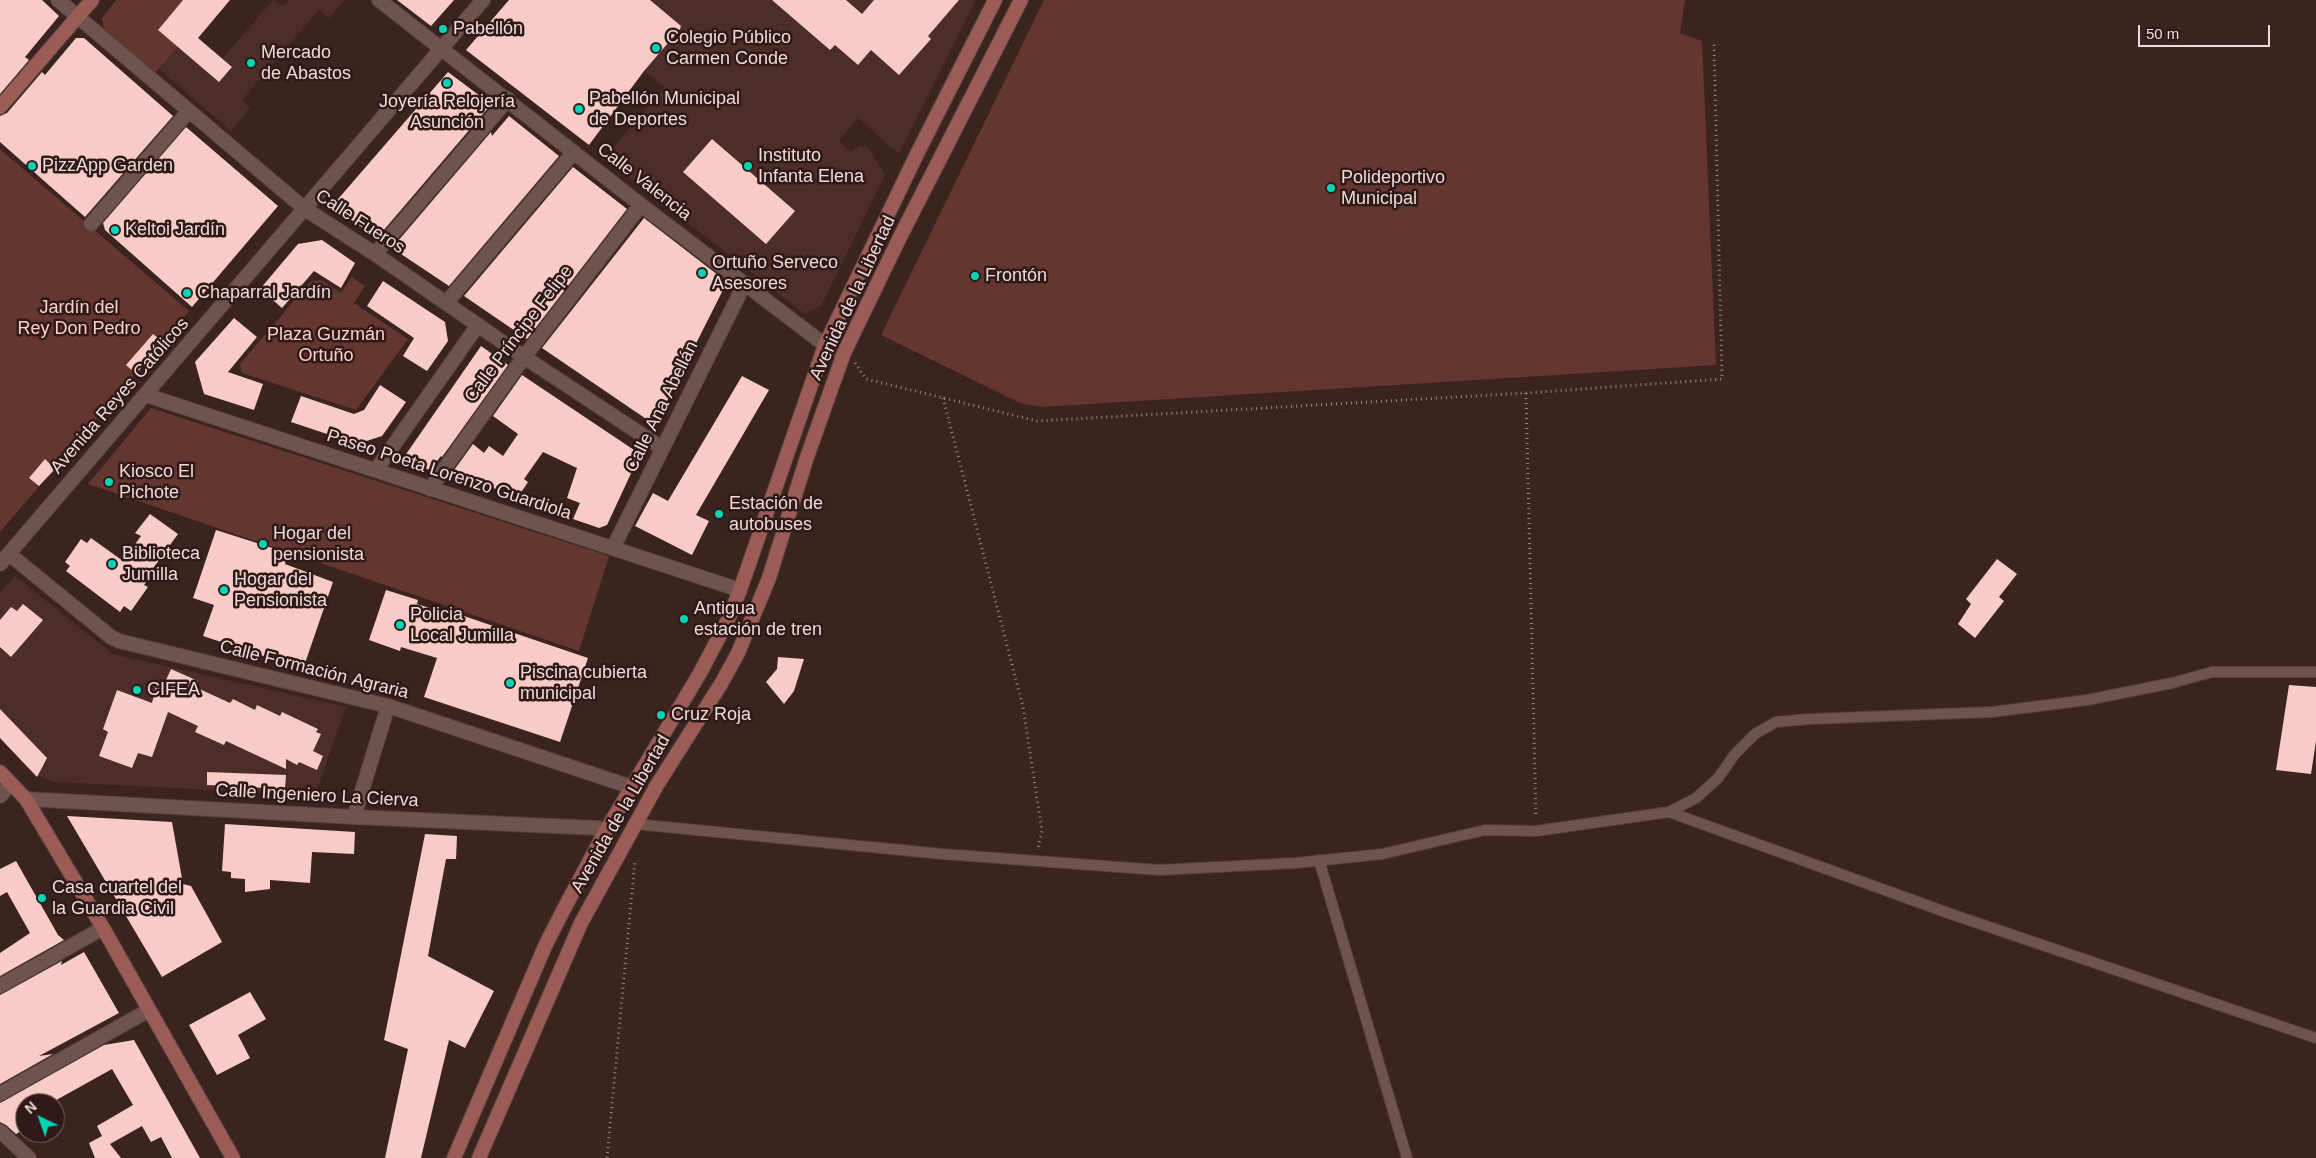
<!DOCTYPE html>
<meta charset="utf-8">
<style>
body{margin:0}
#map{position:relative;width:2316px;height:1158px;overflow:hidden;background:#3b2320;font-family:Helvetica,sans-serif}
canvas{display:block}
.north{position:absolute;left:15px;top:1093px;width:50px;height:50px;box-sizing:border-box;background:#311917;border:1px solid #7c6764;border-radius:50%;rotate:318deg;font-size:14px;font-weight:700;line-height:20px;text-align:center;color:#ecdbd8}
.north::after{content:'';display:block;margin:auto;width:18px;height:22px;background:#00d5b7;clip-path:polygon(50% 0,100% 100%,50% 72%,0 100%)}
.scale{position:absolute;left:2138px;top:25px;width:132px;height:22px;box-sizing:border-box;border:2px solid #ecdbd8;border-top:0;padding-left:6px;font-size:15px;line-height:18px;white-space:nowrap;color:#ecdbd8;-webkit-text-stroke:4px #311917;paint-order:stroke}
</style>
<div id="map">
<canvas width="2316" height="1158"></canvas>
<div class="north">N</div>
<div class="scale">50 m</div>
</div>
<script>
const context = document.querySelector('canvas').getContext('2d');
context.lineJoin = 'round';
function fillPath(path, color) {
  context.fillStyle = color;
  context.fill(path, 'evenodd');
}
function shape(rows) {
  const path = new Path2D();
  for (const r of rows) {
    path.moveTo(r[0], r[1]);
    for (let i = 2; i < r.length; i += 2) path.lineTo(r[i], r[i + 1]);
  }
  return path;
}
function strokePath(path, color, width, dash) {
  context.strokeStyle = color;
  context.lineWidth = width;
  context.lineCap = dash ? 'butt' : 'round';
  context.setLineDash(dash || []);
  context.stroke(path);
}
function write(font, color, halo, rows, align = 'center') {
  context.font = font + ' Helvetica,sans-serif';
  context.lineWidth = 5;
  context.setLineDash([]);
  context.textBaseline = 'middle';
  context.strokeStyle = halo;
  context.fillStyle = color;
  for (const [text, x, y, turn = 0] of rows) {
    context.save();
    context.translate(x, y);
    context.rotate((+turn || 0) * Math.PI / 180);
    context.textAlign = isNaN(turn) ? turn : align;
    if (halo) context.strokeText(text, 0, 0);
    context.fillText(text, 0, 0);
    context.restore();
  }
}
const built = shape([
 [273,0,283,7,289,0,345,0,329,18,319,10,242,100,250,108,231,131,159,69,178,47,232,67,222,59],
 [551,0,976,0,899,154,858,118,839,141,850,152,861,145,868,148,885,175,821,306,805,314,604,158,665,87],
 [15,576,113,654,346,707,315,795,54,782,35,774,0,738,0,593]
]);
const green = shape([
 [116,0,183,0,158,30,178,47,155,73,104,29,102,18],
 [1044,0,1685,0,1680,33,1702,41,1716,365,1041,407,1020,403,881,335],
 [0,149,189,311,0,532],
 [352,277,365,286,354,303,408,339,356,410,242,373,240,364,311,281,321,280,341,293],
 [151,408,609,556,579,651,88,484]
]);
const building = shape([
 [0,0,42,0,59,16,25,57,29,60,0,94],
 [183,0,230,0,198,38,232,67,219,82,158,30],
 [397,0,454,0,431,26],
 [509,0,650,0,681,26,680,29,644,71,589,145,466,50],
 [772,0,846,0,862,14,874,0,959,0,928,36,931,39,899,75,871,50,858,65,835,45,830,50],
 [76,38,84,38,173,116,85,217,0,142,0,116,7,113,42,72,45,75],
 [448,72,488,102,488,108,377,238,332,206],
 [509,116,559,156,449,286,392,248,491,132,492,136],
 [186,127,278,206,192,307,105,230,103,223],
 [712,139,795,211,766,244,683,172],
 [573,167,627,209,527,339,464,296],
 [644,218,727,282,655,425,542,348],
 [322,240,355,263,341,288,314,271,282,308,260,289,298,244],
 [383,281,445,322,448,341,427,371,403,356,414,338,367,306],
 [234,318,257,337,228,372,263,384,254,410,204,394,195,362],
 [153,334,163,342,136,374,126,365],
 [481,346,508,365,442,457,441,456,430,470,402,460],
 [522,375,640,454,607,525,599,528,573,519,580,503,567,498,577,468,543,452,524,479,528,482,516,500,507,497,485,482,481,488,457,480,452,473,473,444,484,453,489,446,503,456,518,434,493,416],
 [742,376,769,390,696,515,709,521,692,555,635,526,653,493,668,501],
 [380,385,406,402,382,436,357,444,291,422,301,396,354,414,364,410],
 [45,459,55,469,39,486,29,478],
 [150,514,178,534,146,578,148,579,144,585,148,587,131,611,124,606,120,612,66,571,70,566,65,562,81,539,87,543,91,538,123,561,141,536,135,533],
 [216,530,288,553,285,564,333,582,303,669,203,636,214,605,193,598],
 [1997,559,2017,574,1999,597,2004,601,1975,638,1958,624,1971,604,1966,599],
 [386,590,418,600,417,604,451,615,452,612,588,658,560,742,424,697,437,658,401,647,400,651,369,640],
 [23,604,43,620,11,657,0,647,0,620,11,607,17,611],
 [778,657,804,659,794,691,784,704,766,682,777,669],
 [171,669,198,681,195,687,230,703,233,699,255,710,257,705,280,716,282,712,318,729,316,732,321,734,313,751,323,756,317,770,299,762,297,765,286,759,286,769,226,741,224,745,195,732,198,726,168,712,152,757,138,753,132,768,99,756,108,732,103,729,117,690,152,703,157,682,166,680],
 [2289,685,2316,687,2316,741,2311,774,2276,770],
 [0,709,47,758,37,777,0,738],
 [207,772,286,775,285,789,207,785],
 [67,816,172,822,183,884,191,886,222,942,162,977],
 [225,824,355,832,354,854,312,852,310,883,270,880,270,889,245,892,245,879,231,878,231,872,222,871],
 [425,834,457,836,456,859,446,859,428,956,494,991,465,1048,449,1040,421,1158,385,1158,408,1049,384,1040],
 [16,861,58,935,64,940,0,976,0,953,30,933,7,892,0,896,0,869],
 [84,952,119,1013,39,1056,53,1054,0,1084,0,995,62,961,61,965],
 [250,992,266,1019,238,1035,250,1058,217,1075,189,1025],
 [134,1040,200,1158,172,1158,161,1137,151,1142,142,1126,110,1144,121,1158,95,1158,89,1143,102,1136,97,1126,133,1105,112,1069,51,1103,25,1103,25,1129,16,1134,6,1125,0,1122,0,1103,104,1045]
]);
const path = shape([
 [855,363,866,379,1037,421,1526,393,1722,379,1714,43],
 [1526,393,1536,817],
 [943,398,1023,707,1042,831,1038,848],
 [607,1158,635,860]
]);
const service = shape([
 [1669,812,1951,914,2316,1038],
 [635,824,942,854,1159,870,1296,863,1382,854,1485,830,1536,831,1669,812,1696,798,1718,778,1735,754,1755,734,1776,722,1810,719,1992,712,2087,700,2172,683,2212,672,2316,672],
 [1319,860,1407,1158]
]);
const minor = shape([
 [58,0,305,209,375,254,524,357,662,448],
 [379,0,641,205,825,345,844,353],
 [91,224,188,112],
 [375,254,508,99],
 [446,303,574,152],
 [146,395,740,590],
 [376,470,478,325],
 [430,489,524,357,641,205],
 [613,548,745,283],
 [9,554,111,637,119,641,388,706,631,787],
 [0,564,483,0],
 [0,796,11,783],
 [26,799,354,817,598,828,605,832],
 [354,817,388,706],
 [0,986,103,928],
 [0,1094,149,1010],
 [0,1131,29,1158]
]);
const secondary = shape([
 [0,107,92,0],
 [0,772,26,799,103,928,233,1158],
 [454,1158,546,944,566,905,605,832,700,673,728,620,740,590,825,345,917,154,995,0],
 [479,1158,581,923,657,785,721,684,738,653,769,578,807,457,844,353,899,239,1021,0]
]);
const markers = [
 [443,29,5,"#00d5b7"],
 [656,48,5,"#00d5b7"],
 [251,63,5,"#00d5b7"],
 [447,83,5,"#00d5b7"],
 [579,109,5,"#00d5b7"],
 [32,166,5,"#00d5b7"],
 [748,166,5,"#00d5b7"],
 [1331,188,5,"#00d5b7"],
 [115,230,5,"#00d5b7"],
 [702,273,5,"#00d5b7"],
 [975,276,5,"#00d5b7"],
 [187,293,5,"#00d5b7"],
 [109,482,5,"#00d5b7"],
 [719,514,5,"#00d5b7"],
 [263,544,5,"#00d5b7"],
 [112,564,5,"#00d5b7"],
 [224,590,5,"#00d5b7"],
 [684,619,5,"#00d5b7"],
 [400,625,5,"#00d5b7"],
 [510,683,5,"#00d5b7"],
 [137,690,5,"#00d5b7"],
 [661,715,5,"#00d5b7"],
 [42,898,5,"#00d5b7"]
];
const poiNames = [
 ["Pabellón",453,29],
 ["Colegio Público",666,38],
 ["Carmen Conde",666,59],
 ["Mercado",261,53],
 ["de Abastos",261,74],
 ["Pabellón Municipal",589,99],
 ["de Deportes",589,120],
 ["Joyería Relojería",447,102,"center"],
 ["Asunción",447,123,"center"],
 ["Instituto",758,156],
 ["Infanta Elena",758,177],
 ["PizzApp Garden",42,166],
 ["Polideportivo",1341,178],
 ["Municipal",1341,199],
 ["Keltoi Jardín",125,230],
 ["Ortuño Serveco",712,263],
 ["Asesores",712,284],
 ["Frontón",985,276],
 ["Chaparral Jardín",197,293],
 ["Kiosco El",119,472],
 ["Pichote",119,493],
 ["Estación de",729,504],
 ["autobuses",729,525],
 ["Hogar del",273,534],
 ["pensionista",273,555],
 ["Biblioteca",122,554],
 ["Jumilla",122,575],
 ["Hogar del",234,580],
 ["Pensionista",234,601],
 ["Antigua",694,609],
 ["estación de tren",694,630],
 ["Policia",410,615],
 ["Local Jumilla",410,636],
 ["Piscina cubierta",520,673],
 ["municipal",520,694],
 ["CIFEA",147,690],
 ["Cruz Roja",671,715],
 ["Casa cuartel del",52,888],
 ["la Guardia Civil",52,909]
];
const streetNames = [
 ["Calle Valencia",644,182,38],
 ["Calle Fueros",360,222,33],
 ["Avenida de la Libertad",853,298,-65],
 ["Calle Príncipe Felipe",519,334,-53],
 ["Avenida Reyes Católicos",120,396,-49],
 ["Calle Ana Abellán",662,407,-64],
 ["Paseo Poeta Lorenzo Guardiola",449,475,18],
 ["Calle Formación Agraria",314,670,14],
 ["Calle Ingeniero La Cierva",317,796,3],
 ["Avenida de la Libertad",621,814,-60]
];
const parkNames = [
 ["Jardín del",79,308],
 ["Rey Don Pedro",79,329],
 ["Plaza Guzmán",326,335],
 ["Ortuño",326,356]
];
fillPath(built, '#4c2d29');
fillPath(green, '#643630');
fillPath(building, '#f8ccc6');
strokePath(service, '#523e3b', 12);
strokePath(minor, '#523e3b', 16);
strokePath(secondary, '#523e3b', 16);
strokePath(path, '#9a8683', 3, [1, 4]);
strokePath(service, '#6f534f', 10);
strokePath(minor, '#6f534f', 14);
strokePath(secondary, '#9a5c55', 14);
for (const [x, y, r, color] of markers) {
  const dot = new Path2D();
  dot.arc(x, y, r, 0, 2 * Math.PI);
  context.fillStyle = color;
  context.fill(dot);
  strokePath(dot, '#311917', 2);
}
write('18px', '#ecdbd8', '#311917', poiNames, 'left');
write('18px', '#ecdbd8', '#311917', streetNames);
write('18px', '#f8d0cb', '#311917', parkNames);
</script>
